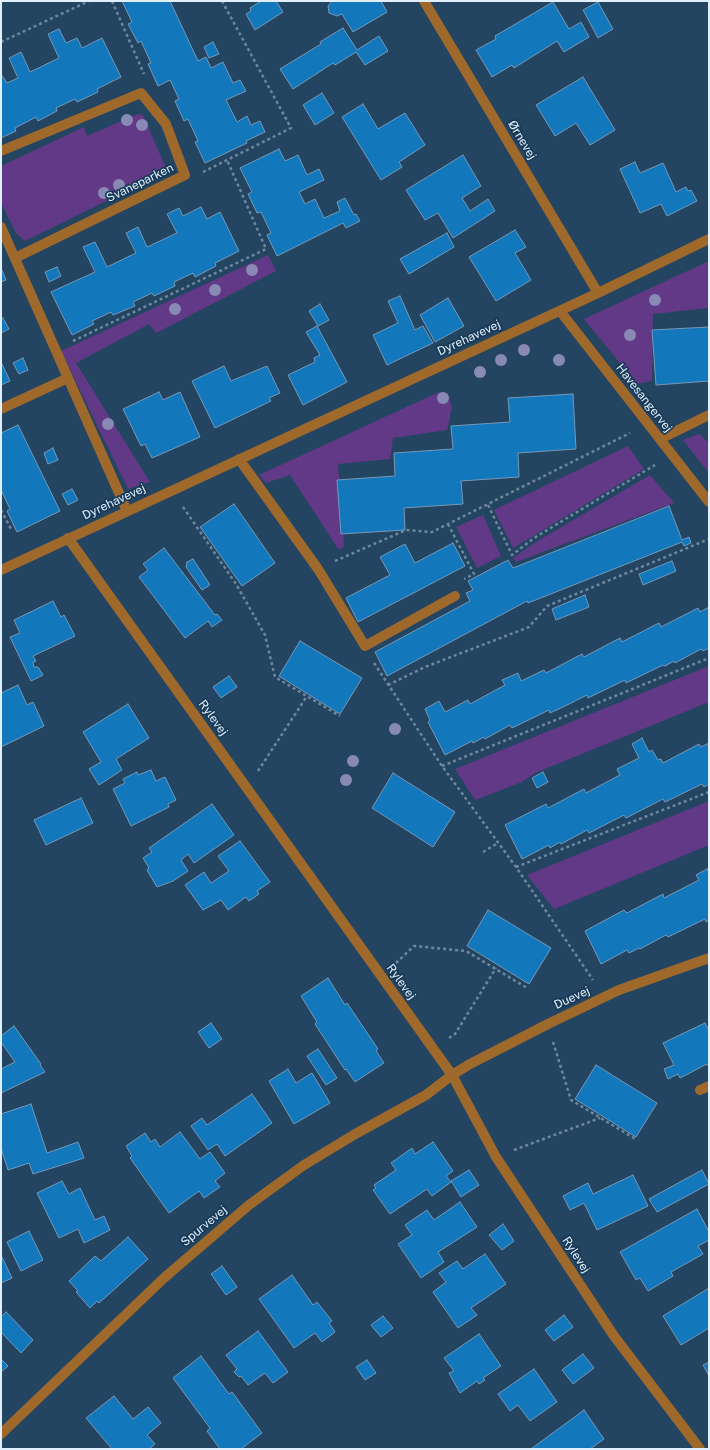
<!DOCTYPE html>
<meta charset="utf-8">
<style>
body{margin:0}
#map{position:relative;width:710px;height:1450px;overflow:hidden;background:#244561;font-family:"Public Sans",sans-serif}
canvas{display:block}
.frame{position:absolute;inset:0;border:2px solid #e1f0fe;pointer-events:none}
</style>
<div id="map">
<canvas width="710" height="1450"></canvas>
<div class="frame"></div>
</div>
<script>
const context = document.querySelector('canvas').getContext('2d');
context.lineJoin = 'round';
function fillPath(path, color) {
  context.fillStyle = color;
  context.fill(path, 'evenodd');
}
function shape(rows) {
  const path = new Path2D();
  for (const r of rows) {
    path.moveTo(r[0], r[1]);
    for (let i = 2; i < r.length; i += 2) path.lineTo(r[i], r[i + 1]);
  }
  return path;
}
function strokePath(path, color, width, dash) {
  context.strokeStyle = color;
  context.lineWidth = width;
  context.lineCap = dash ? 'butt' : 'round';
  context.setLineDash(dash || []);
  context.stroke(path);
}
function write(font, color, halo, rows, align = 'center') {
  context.font = font + ' "Public Sans",sans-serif';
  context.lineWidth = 3.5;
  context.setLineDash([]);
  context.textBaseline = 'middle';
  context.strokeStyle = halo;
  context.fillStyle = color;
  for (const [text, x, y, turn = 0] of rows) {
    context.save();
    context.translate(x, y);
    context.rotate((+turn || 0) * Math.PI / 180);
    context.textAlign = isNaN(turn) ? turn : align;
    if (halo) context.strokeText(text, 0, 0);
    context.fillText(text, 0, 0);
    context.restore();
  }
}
const green = shape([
 [138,114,143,115,165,166,165,172,25,241,16,233,1,203,1,166,84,127,87,136],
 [268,255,276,271,156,333,149,324,76,363,150,482,128,489,61,351],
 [709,261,709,304,707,308,653,314,652,381,637,384,584,319],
 [439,392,448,394,452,407,447,430,393,438,390,459,338,464,344,547,339,550,290,475,266,483,259,475],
 [699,434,709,443,709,473,683,440],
 [628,446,644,469,513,548,494,510],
 [650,475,674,503,516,562,513,558,536,542],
 [483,515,501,556,477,568,456,527],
 [709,666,709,702,535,773,522,782,475,800,455,769],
 [709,801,709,845,554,909,527,875]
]);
const building = shape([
 [122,1,170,1,198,61,206,57,211,68,223,62,233,83,240,80,246,91,226,100,237,122,247,116,251,125,260,121,265,132,246,141,247,143,205,163,195,142,198,141,188,119,184,121,175,101,179,99,170,80,158,86,148,64,151,63,141,41,138,43,128,24,132,22,122,1],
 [261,1,276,1,283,12,255,30,246,14,251,11,250,8,261,1],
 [332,1,381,1,387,12,353,32,342,14,337,16,329,13,328,6,332,1],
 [553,2,569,29,581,22,589,37,564,52,557,41,514,68,512,65,492,77,476,50,496,39,495,36,553,2],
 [598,2,613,29,598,38,583,10,598,2],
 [343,28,357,50,379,36,388,51,365,65,356,52,335,65,333,63,293,89,280,69,321,44,320,42,343,28],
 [59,29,66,43,77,38,82,48,102,38,121,77,97,89,98,92,77,102,75,99,56,108,57,111,38,121,36,117,15,128,16,131,1,138,1,74,7,83,18,78,9,58,21,52,30,72,59,58,48,34,59,29],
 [213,42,219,54,209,58,204,47,213,42],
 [583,77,615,130,590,145,576,123,555,136,536,105,583,77],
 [322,93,334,113,315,125,303,105,322,93],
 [363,104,378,129,405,113,425,145,399,162,402,167,381,180,342,117,363,104],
 [279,149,285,161,298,155,307,175,319,169,324,180,299,192,305,204,315,199,324,218,340,211,337,202,345,198,354,215,356,214,360,221,346,228,343,223,277,256,267,235,271,233,261,212,257,213,248,194,252,192,240,168,279,149],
 [463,155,481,186,462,198,470,211,488,199,495,211,453,238,438,213,425,220,406,190,463,155],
 [635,162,640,173,663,163,676,192,686,187,688,191,691,190,697,201,667,216,661,204,640,213,620,169,635,162],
 [201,207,207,219,220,212,239,251,215,263,216,266,195,277,193,273,174,282,175,286,154,296,152,293,133,302,135,306,113,315,111,312,92,321,94,324,72,335,51,292,95,272,83,247,95,242,107,267,136,253,126,233,138,227,147,247,177,233,167,214,179,208,183,216,201,207],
 [515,230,526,247,515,253,531,280,496,301,469,257,515,230],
 [447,233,454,247,409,274,400,259,447,233],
 [57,267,61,276,49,282,45,272,57,267],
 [1,268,6,280,1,282,1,268],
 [400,296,415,330,423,326,433,343,387,365,373,335,398,323,388,301,400,296],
 [448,298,464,326,435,342,420,315,448,298],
 [320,304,329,320,318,326,309,311,320,304],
 [3,318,9,329,1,333,1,319,3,318],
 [317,326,347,382,303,405,288,375,315,362,314,358,320,355,306,332,317,326],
 [709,327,709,381,656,385,652,330,709,327],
 [23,358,28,370,19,374,13,363,23,358],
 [1,362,10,381,1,385,1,362],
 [224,366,231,381,267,366,280,393,269,398,271,401,215,428,192,381,224,366],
 [159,392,163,400,180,392,200,437,152,458,145,444,141,446,123,409,159,392],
 [573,394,576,449,518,453,519,477,461,481,463,504,404,508,405,530,341,534,337,480,395,476,394,453,453,449,451,426,510,422,508,398,573,394],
 [18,425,60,511,17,532,7,511,10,509,1,490,1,433,18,425],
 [53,448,58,460,48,464,44,453,53,448],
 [72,489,78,500,68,505,62,494,72,489],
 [234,504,275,563,242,586,200,527,234,504],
 [669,506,682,540,689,537,691,543,684,546,682,542,528,603,527,601,387,676,375,652,470,601,466,593,473,590,468,581,470,580,508,560,513,568,669,506],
 [453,543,465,566,358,622,346,598,390,575,380,557,405,544,415,563,453,543],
 [164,548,215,615,217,614,222,620,212,627,208,621,185,638,139,577,148,570,143,564,164,548],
 [193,559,210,585,202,590,186,567,187,562,193,559],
 [672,561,676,571,643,585,639,574,672,561],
 [585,595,589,607,556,620,552,609,585,595],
 [53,601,61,617,64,615,75,636,33,656,36,661,33,662,34,667,38,667,43,675,31,681,10,637,20,633,14,620,53,601],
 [709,607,709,648,703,651,701,649,675,663,674,661,665,666,663,665,626,683,625,680,588,698,587,695,561,708,550,713,549,710,512,728,510,725,485,739,484,737,473,743,472,741,445,755,428,722,430,720,425,709,439,701,445,712,468,700,470,704,505,685,502,680,518,673,521,681,544,670,546,673,582,654,584,657,620,638,622,642,659,623,661,627,698,608,700,612,709,607],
 [300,641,362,678,340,714,279,676,300,641],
 [229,676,237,687,221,698,213,687,229,676],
 [18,685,27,705,33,702,44,726,1,747,1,693,18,685],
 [128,704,149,738,116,759,122,770,99,785,89,769,101,762,83,732,128,704],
 [642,738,649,752,652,750,658,760,661,759,663,763,699,744,701,747,709,743,709,784,704,787,702,784,665,802,663,799,626,818,624,815,589,833,587,830,561,844,560,842,550,848,549,845,522,859,505,825,546,804,548,808,584,789,586,793,620,775,617,769,639,758,632,744,642,738],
 [151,770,156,781,165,777,176,800,168,804,169,807,131,826,113,789,125,783,123,779,137,772,138,775,151,770],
 [543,772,548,782,537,788,532,778,543,772],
 [393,773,455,812,433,847,372,808,393,773],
 [81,798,93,823,46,845,34,820,81,798],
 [212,804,234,835,194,863,188,854,181,860,188,871,173,881,157,887,147,870,149,868,143,858,152,852,149,848,212,804],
 [240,841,270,882,257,891,259,894,249,901,246,897,228,910,221,900,203,910,185,885,204,872,211,883,229,871,218,856,240,841],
 [707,869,709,873,709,920,706,922,705,919,668,937,666,935,640,949,639,948,629,953,627,950,601,964,585,931,624,910,627,913,663,894,664,898,699,880,696,875,707,869],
 [488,910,551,948,529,984,467,946,488,910],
 [328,978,345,1005,347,1003,378,1049,376,1051,384,1063,355,1082,346,1069,345,1070,315,1024,317,1022,301,996,328,978],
 [211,1023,222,1039,209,1048,198,1032,211,1023],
 [705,1023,708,1029,709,1028,709,1067,707,1064,680,1078,678,1074,668,1079,664,1069,674,1065,663,1043,705,1023],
 [14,1026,41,1064,40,1065,45,1072,1,1093,1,1069,15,1062,1,1042,1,1036,14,1026],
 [318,1049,337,1078,326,1085,307,1056,318,1049],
 [596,1065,657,1103,636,1137,575,1099,596,1065],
 [288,1069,296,1083,312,1073,330,1103,294,1124,269,1081,288,1069],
 [252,1094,272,1123,225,1156,217,1144,208,1150,191,1126,202,1118,207,1125,252,1094],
 [31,1104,47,1153,78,1142,84,1158,33,1174,29,1163,8,1170,1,1148,1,1114,31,1104],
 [180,1132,200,1159,210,1152,225,1173,215,1181,220,1187,204,1198,199,1191,169,1213,130,1158,132,1156,126,1146,145,1133,151,1142,155,1139,160,1147,180,1132],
 [433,1142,453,1171,446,1176,451,1182,432,1196,427,1189,390,1214,373,1190,376,1188,374,1185,396,1170,391,1163,412,1148,415,1154,433,1142],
 [469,1170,479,1185,461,1197,451,1181,469,1170],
 [702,1170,709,1184,657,1212,649,1199,702,1170],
 [633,1175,648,1206,597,1230,584,1203,570,1210,563,1196,588,1183,593,1194,633,1175],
 [62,1181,69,1194,80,1188,95,1220,104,1216,110,1230,84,1243,78,1229,59,1238,37,1193,62,1181],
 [460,1202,477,1227,438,1252,444,1262,421,1278,398,1244,412,1235,405,1225,427,1210,434,1220,460,1202],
 [697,1209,709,1232,709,1240,698,1246,703,1254,671,1272,673,1276,648,1291,640,1278,636,1280,620,1252,697,1209],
 [503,1224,514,1241,502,1250,489,1235,503,1224],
 [29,1231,43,1260,21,1271,7,1242,29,1231],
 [128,1237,148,1259,99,1303,97,1301,90,1308,76,1292,78,1291,69,1281,95,1256,101,1261,128,1237],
 [485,1254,506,1284,471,1308,477,1315,458,1328,433,1292,446,1282,439,1273,457,1261,463,1269,485,1254],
 [1,1255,12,1278,1,1283,1,1255],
 [222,1266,237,1287,226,1295,211,1274,222,1266],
 [292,1275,313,1305,317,1302,332,1321,329,1323,335,1332,322,1342,315,1333,294,1348,259,1299,292,1275],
 [709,1288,709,1328,681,1345,663,1316,709,1288],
 [6,1312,33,1340,21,1353,1,1332,1,1317,6,1312],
 [564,1315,573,1327,554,1341,545,1330,564,1315],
 [383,1316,393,1328,381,1337,371,1325,383,1316],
 [258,1331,288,1372,273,1383,265,1373,248,1385,241,1376,239,1377,234,1372,237,1369,226,1355,258,1331],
 [479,1334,501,1366,483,1378,485,1380,479,1384,477,1381,460,1393,449,1373,454,1371,444,1358,479,1334],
 [583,1354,594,1368,573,1384,562,1370,583,1354],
 [201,1356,229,1394,232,1392,262,1433,241,1449,220,1449,207,1431,210,1428,173,1378,201,1356],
 [1,1359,8,1366,1,1372,1,1359],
 [367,1360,376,1373,365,1380,356,1367,367,1360],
 [709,1362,709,1376,703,1365,709,1362],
 [534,1369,557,1402,530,1421,518,1405,510,1411,498,1394,534,1369],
 [114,1396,133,1419,148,1407,161,1423,147,1435,155,1444,149,1449,112,1449,86,1418,114,1396],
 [584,1410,604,1439,590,1449,531,1449,584,1410]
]);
const path = shape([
 [112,1,144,74],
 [1,42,89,1],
 [203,172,291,128,222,1],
 [73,341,266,249,227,160],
 [488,505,512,555,534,538,655,465],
 [183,507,236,584,265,635,275,677,340,716],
 [1,510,11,529],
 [448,524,474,574,464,579],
 [335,561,406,530,432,532,630,433],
 [374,663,442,766,516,867,593,980],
 [388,685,425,667,529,627,547,606,709,539],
 [442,766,709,658],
 [258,771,307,696],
 [483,852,498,843],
 [516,867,709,792],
 [396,963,414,946,466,951,527,988],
 [449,1038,455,1034,496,968],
 [553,1042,571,1100,637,1140],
 [514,1150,600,1118]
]);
const service = shape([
 [239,459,318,569,365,646,455,596],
 [700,1090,709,1086]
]);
const minor = shape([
 [424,1,598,293],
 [1,151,141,93,166,124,185,175,15,258],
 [1,227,127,511],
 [560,311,709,502],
 [1,409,68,378],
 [660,439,709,415],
 [68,538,452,1075,496,1157,614,1336,700,1449],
 [1,570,598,293,709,239],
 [1,1434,164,1278,249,1205,304,1165,357,1133,426,1095,452,1075,470,1064,548,1024,619,990,709,958]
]);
const trees = [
 [127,120],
 [142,125],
 [119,185],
 [104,193],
 [252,270],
 [215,290],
 [655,300],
 [175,309],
 [630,335],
 [524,350],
 [501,360],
 [559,360],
 [480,372],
 [443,398],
 [108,424],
 [395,729],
 [353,761],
 [346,780]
];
const streetNames = [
 ["Ørnevej",522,140,59],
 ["Svaneparken",140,183,-26],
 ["Dyrehavevej",469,338,-25],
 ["Havesangervej",644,398,52],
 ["Dyrehavevej",114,502,-25],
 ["Rylevej",213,718,54],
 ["Rylevej",401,982,54],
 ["Duevej",572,998,-25],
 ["Spurvevej",204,1226,-40],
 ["Rylevej",576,1255,57]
];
fillPath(green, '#623987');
fillPath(building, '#1277bb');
strokePath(building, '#7599b9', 1);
strokePath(path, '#6d879e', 2.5, [3, 3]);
strokePath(service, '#9f692c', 10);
strokePath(minor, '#9f692c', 10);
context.fillStyle = '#8889b4';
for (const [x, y] of trees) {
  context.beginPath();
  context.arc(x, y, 6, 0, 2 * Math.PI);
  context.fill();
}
write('12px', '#e1f0fe', '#193a56', streetNames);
</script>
